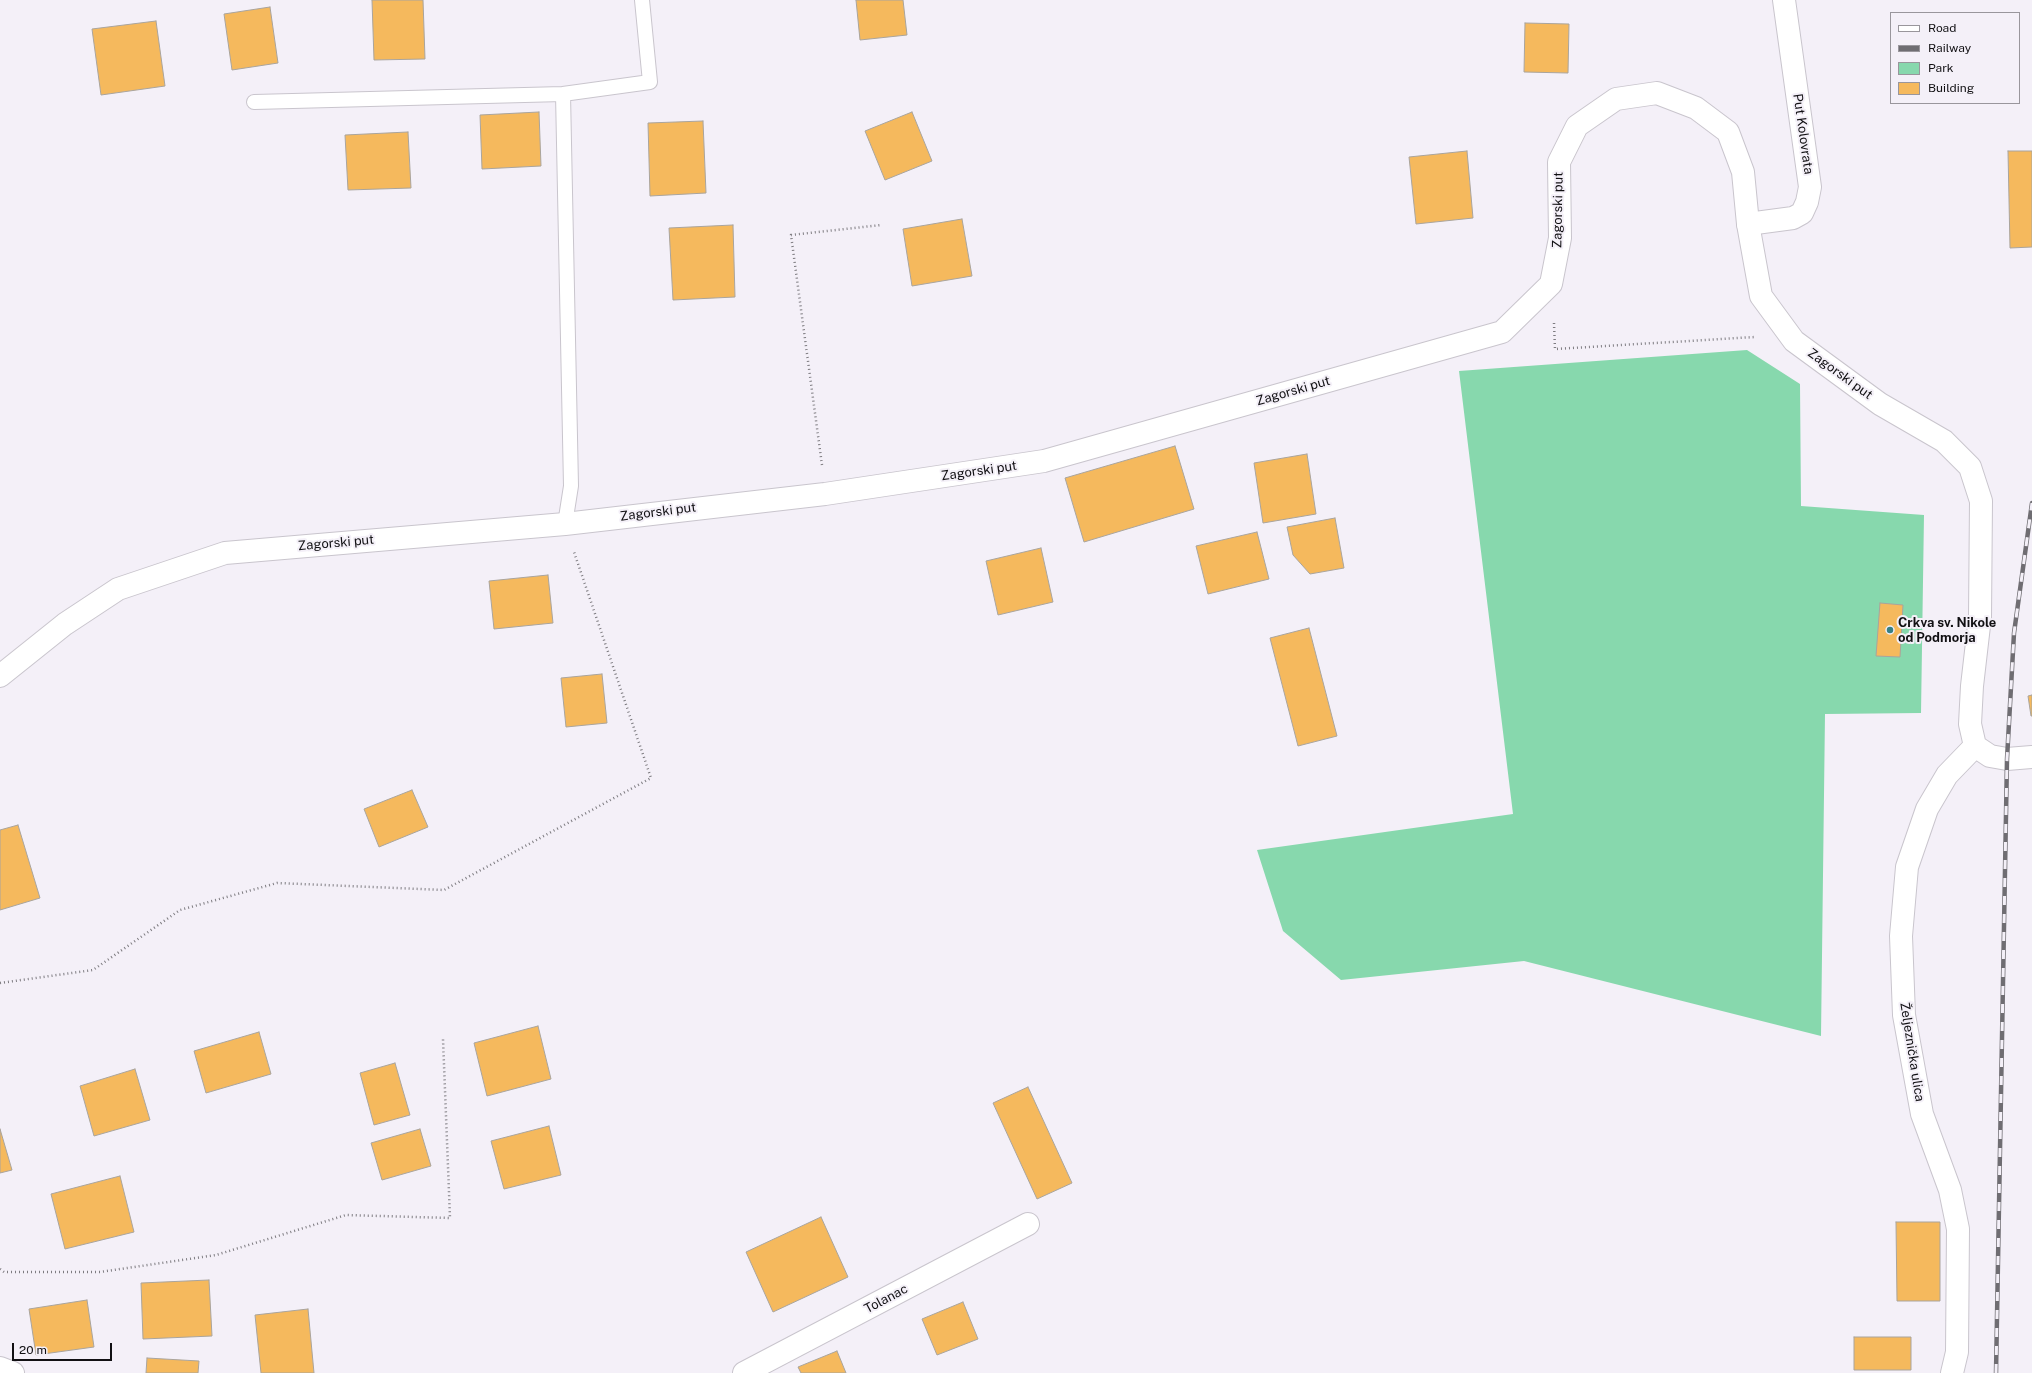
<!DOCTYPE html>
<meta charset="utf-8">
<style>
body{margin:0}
#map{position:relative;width:2032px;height:1373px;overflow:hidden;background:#f4f0f8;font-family:"Public Sans",sans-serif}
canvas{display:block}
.legend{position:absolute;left:1890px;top:12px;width:130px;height:92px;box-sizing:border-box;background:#f4f0f8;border:1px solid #99969c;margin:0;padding:5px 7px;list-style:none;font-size:12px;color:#111013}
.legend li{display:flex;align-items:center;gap:8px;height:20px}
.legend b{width:20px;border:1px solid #99969c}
.scale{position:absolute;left:12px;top:1343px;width:100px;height:18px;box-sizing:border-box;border:2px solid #111013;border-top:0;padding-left:5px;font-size:12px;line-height:14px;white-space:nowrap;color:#111013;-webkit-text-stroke:3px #f4f0f8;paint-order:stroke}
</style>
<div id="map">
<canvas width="2032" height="1373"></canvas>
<ul class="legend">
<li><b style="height:5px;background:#fff"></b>Road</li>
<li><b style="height:5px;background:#6f6d72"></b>Railway</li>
<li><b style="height:11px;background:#87d8ad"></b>Park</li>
<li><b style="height:11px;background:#f5b95d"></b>Building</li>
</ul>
<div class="scale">20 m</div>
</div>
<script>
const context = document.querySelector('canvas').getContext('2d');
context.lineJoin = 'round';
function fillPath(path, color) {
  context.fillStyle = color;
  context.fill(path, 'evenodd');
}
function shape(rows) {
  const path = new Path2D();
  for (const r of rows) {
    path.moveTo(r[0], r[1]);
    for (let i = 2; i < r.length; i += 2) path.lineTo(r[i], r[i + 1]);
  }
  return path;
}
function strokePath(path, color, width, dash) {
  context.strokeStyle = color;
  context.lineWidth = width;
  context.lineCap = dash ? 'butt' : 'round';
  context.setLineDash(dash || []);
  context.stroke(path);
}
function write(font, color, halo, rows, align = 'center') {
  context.font = font + ' "Public Sans",sans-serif';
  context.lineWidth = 4;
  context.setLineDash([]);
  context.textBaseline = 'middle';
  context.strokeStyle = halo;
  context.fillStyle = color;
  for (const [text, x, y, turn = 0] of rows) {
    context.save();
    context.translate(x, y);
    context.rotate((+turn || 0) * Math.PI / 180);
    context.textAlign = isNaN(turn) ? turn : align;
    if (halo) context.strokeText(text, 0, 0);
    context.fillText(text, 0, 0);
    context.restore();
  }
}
const green = shape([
 [1747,350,1800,384,1801,506,1924,515,1921,713,1825,714,1821,1036,1524,961,1341,980,1283,931,1257,850,1513,814,1459,371]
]);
const building = shape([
 [372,0,423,0,425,59,374,60,372,0],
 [856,0,903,0,907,35,860,40,856,0],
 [270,7,278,63,232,70,224,14,270,7],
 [156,21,165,86,101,95,92,29,156,21],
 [1525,23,1569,24,1568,73,1524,72,1525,23],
 [539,112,541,166,482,169,480,115,539,112],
 [912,112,932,161,885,180,865,131,912,112],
 [703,121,706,193,650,196,648,123,703,121],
 [408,132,411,188,348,190,345,135,408,132],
 [1467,151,1473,218,1416,224,1409,157,1467,151],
 [2008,151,2032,151,2032,247,2010,248,2008,151],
 [962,219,972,276,912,286,903,229,962,219],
 [733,225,735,297,673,300,669,228,733,225],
 [1175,446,1194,509,1084,542,1065,478,1175,446],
 [1307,454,1316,514,1263,523,1254,463,1307,454],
 [1335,518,1344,568,1310,574,1293,555,1287,527,1335,518],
 [1257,532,1269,579,1208,594,1196,546,1257,532],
 [1041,548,1053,602,998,615,986,561,1041,548],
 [548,575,553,623,494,629,489,581,548,575],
 [1880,603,1903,605,1900,657,1876,656,1880,603],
 [1309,628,1337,736,1298,746,1270,638,1309,628],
 [602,674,607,723,566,727,561,678,602,674],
 [2032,695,2032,716,2031,716,2028,696,2032,695],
 [412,790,428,827,379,847,364,809,412,790],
 [18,825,40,898,0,910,0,830,18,825],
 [538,1026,551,1079,487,1096,474,1043,538,1026],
 [259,1032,271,1074,206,1093,194,1051,259,1032],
 [395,1063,410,1115,374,1125,360,1073,395,1063],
 [135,1069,150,1120,94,1136,80,1086,135,1069],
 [1028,1087,1072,1183,1037,1199,993,1103,1028,1087],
 [549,1126,561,1175,504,1189,491,1141,549,1126],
 [0,1129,12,1170,0,1173,0,1129],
 [420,1129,431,1166,382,1180,371,1143,420,1129],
 [120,1176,134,1232,65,1249,51,1194,120,1176],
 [821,1217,848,1277,773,1312,746,1252,821,1217],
 [1896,1222,1940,1222,1940,1301,1897,1301,1896,1222],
 [209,1280,212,1336,143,1339,141,1283,209,1280],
 [87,1300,94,1347,36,1355,29,1309,87,1300],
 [963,1302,978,1339,937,1355,922,1319,963,1302],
 [308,1309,314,1373,261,1373,255,1315,308,1309],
 [1854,1337,1911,1337,1911,1370,1854,1370,1854,1337],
 [837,1351,846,1373,801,1373,798,1367,837,1351],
 [147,1358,199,1361,198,1373,146,1373,147,1358]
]);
const path = shape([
 [1554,323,1555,349,1755,337],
 [822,465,791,235,881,225],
 [0,983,93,970,180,910,277,883,444,890,651,778,574,552],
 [0,1269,4,1272,100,1272,216,1255,346,1215,450,1218,443,1039]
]);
const lane = shape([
 [563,94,650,82,642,0],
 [254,102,563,94,571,486,565,524]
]);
const street = shape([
 [1748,224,1793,218,1802,213,1807,202,1810,187,1784,0],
 [0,1368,13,1373],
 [744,1373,1028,1224],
 [1952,1373,1957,1352,1958,1229,1950,1190,1922,1114,1904,1015,1901,936,1907,867,1927,809,1947,775,1975,746]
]);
const secondary = shape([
 [0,676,65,624,118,589,225,553,565,524,825,494,1044,461,1502,332,1551,284,1560,238,1559,162,1577,126,1616,99,1657,93,1696,108,1728,132,1743,172,1748,224,1761,296,1794,341,1880,404,1944,441,1970,467,1981,501,1980,617,1972,686,1970,724,1975,746,1990,756,2007,759,2032,757]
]);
const rail = shape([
 [1996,1373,2007,759,2014,633,2032,503]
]);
const markers = [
 [1890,630,4,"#378085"]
];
const streetNames = [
 ["Put Kolovrata",1803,134,82],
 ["Zagorski put",1558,210,-89],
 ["Zagorski put",1840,374,36],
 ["Zagorski put",1293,391,-16],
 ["Zagorski put",979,471,-8],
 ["Zagorski put",658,512,-7],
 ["Zagorski put",336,543,-5],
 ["Željeznička ulica",1912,1052,81],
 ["Tolanac",886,1299,-28]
];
const poiNames = [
 ["Crkva sv. Nikole",1898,623],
 ["od Podmorja",1898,638]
];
fillPath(green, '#87d8ad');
fillPath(building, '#f5b95d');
strokePath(building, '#a9a49d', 1);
strokePath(lane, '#c9c5cd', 16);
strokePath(street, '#c9c5cd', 24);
strokePath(secondary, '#c9c5cd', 24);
strokePath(path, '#7e7c81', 2.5, [1, 3]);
strokePath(lane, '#fff', 14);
strokePath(street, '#fff', 22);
strokePath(secondary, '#fff', 22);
strokePath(rail, '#6f6d72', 4.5);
strokePath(rail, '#f4f0f8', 3, [9]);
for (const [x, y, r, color] of markers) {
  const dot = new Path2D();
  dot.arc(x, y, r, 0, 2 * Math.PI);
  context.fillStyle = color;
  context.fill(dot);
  strokePath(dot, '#f4f0f8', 1.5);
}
write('13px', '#111013', '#f4f0f8', streetNames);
write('bold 13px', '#111013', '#f4f0f8', poiNames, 'left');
</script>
